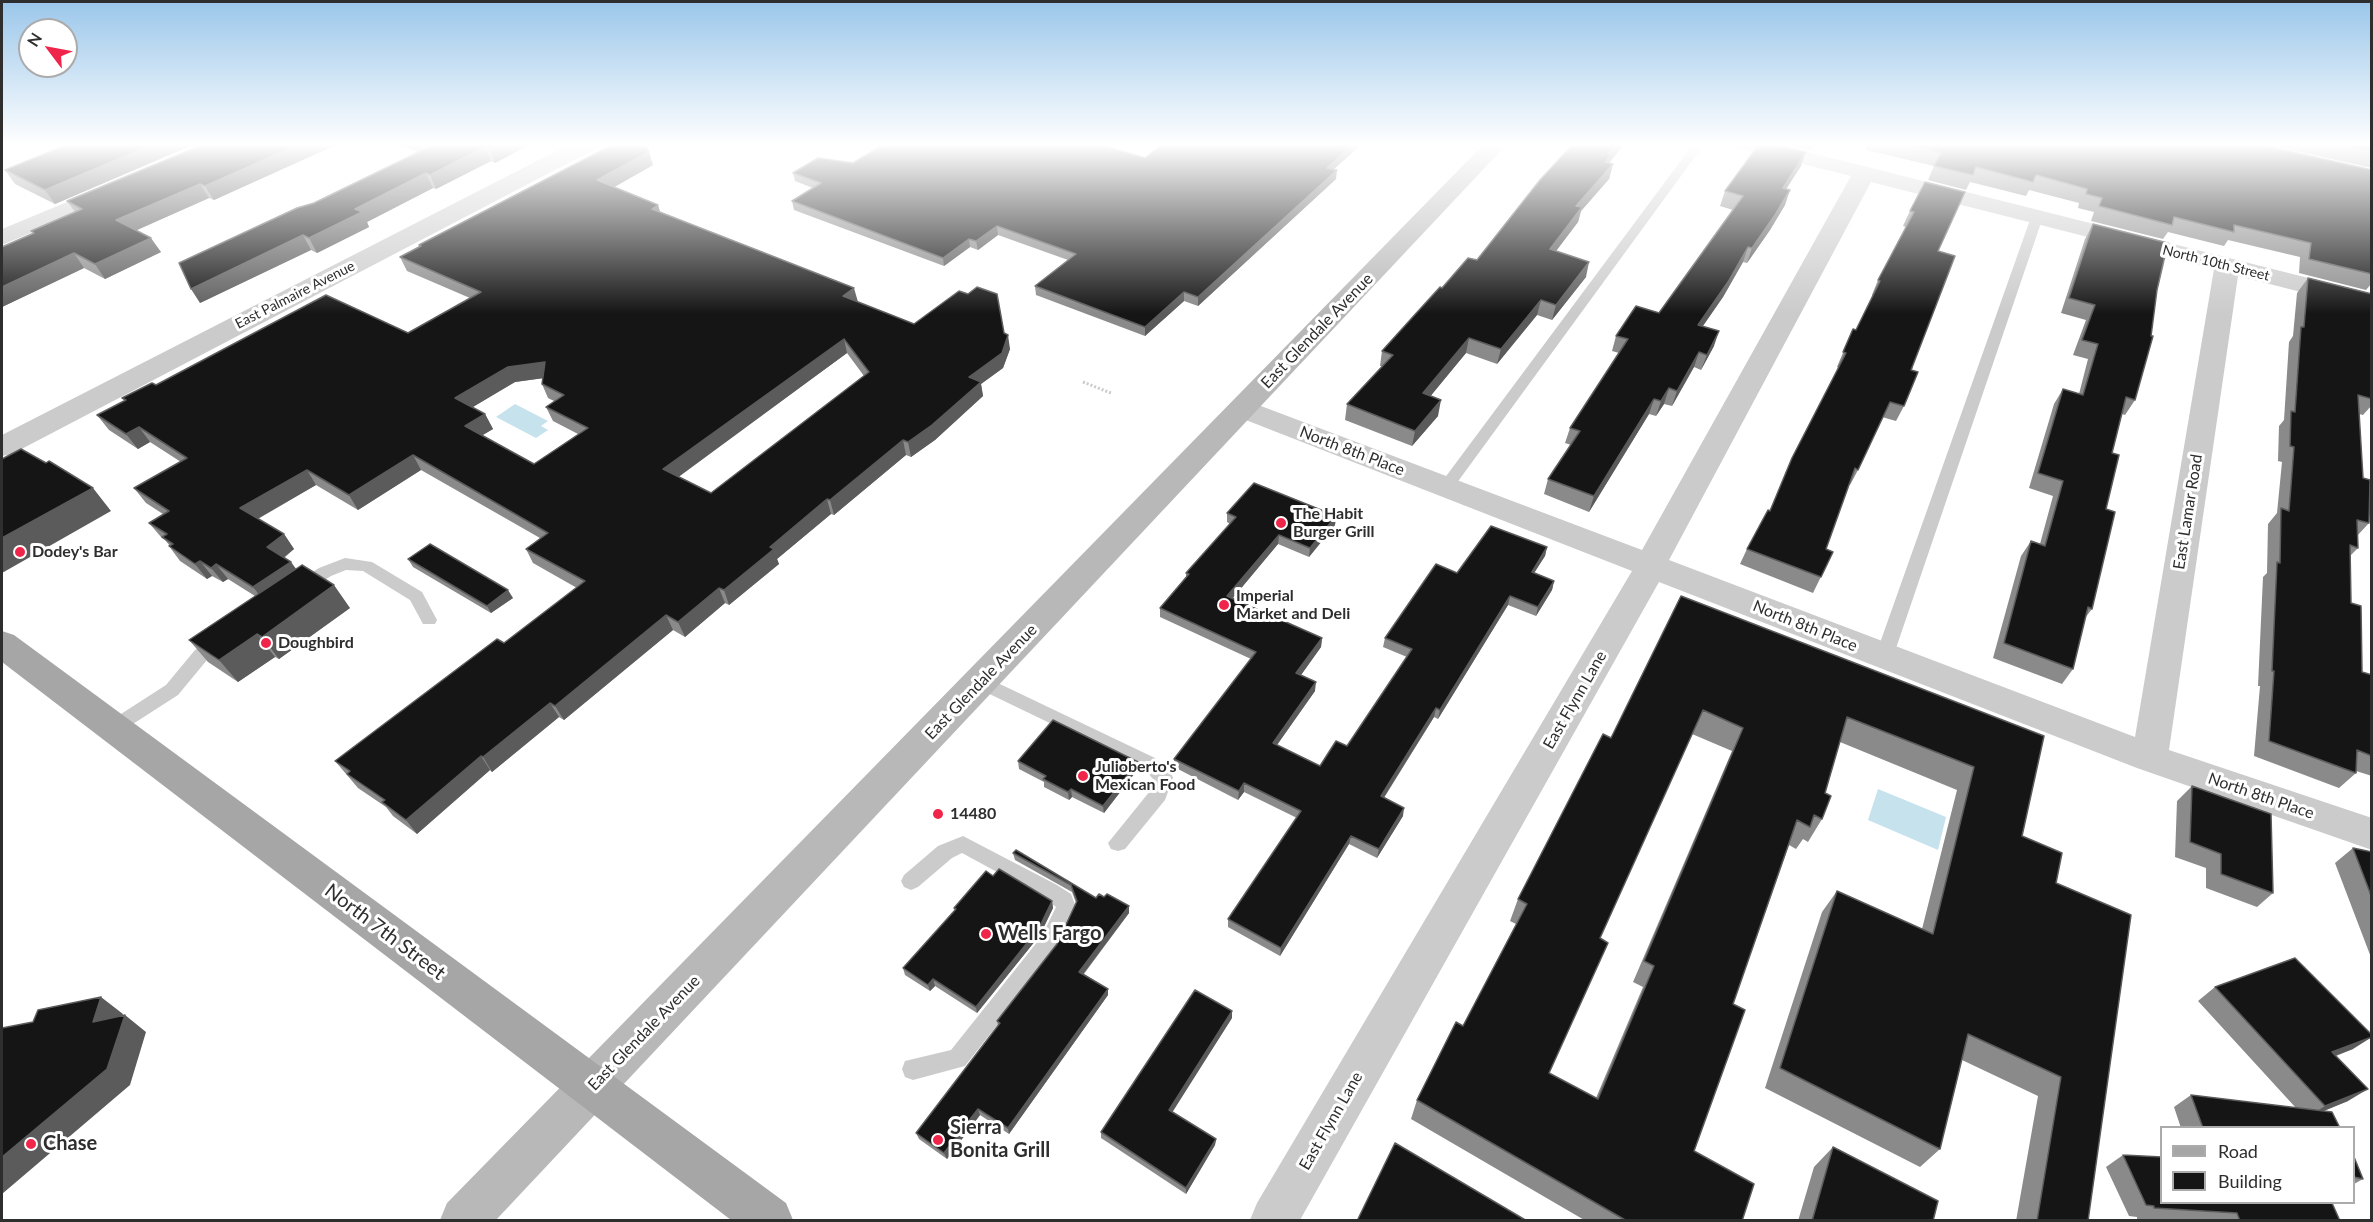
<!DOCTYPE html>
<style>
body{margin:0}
#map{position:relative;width:2373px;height:1222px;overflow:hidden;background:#fff;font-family:Lato,sans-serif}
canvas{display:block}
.frame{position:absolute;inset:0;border:3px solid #2e2e2e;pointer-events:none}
.legend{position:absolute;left:2160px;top:1126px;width:195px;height:78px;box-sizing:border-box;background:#fff;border:2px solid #ababab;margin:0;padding:8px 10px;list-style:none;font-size:18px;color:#2e2e2e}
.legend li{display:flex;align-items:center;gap:12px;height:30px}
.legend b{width:30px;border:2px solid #ababab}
.north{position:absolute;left:18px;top:18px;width:60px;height:60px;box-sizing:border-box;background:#fff;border:2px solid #ababab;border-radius:50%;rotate:302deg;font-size:16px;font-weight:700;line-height:24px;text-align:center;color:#2e2e2e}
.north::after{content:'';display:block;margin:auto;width:21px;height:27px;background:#ef264a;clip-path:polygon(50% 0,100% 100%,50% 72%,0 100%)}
</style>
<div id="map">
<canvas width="2373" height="1222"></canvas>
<div class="frame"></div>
<ul class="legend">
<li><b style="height:8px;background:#a6a6a6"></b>Road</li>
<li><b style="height:16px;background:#151515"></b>Building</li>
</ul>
<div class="north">N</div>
</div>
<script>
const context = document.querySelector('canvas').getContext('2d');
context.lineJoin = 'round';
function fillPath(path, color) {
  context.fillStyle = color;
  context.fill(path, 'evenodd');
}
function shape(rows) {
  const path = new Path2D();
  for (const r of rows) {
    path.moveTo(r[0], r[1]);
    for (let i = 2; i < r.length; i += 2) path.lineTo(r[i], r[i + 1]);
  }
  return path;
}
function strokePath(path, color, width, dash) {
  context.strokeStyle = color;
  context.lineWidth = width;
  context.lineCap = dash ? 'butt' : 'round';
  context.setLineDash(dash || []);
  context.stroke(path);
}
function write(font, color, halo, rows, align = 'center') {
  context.font = font + ' Lato,sans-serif';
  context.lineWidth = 6;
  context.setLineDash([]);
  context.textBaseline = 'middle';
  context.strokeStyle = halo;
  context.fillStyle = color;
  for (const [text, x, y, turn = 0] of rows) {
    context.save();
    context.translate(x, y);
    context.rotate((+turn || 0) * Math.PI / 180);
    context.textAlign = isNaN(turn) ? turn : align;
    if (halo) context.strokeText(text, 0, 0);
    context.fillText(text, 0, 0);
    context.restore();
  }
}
const water = shape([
 [515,404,548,421,541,426,548,430,536,438,496,417],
 [1878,789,1946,817,1938,850,1868,820]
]);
const path = shape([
 [1083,382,1111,393]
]);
const lane = shape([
 [1694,143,1705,143,1451,491,1441,491,1438,487,1441,483,1694,143],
 [2037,213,2043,217,1893,657,1890,662,1884,663,1878,662,1875,657,2031,217,2037,213],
 [345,558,372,562,422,592,437,620,435,624,423,624,410,600,363,571,346,570,331,576,308,591,296,591,294,587,296,583,319,568,345,558],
 [221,636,227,638,229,642,227,646,207,660,178,695,119,733,113,735,107,733,104,728,107,723,166,685,195,650,221,636],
 [981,675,1155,758,1171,773,1173,778,1165,800,1125,849,1118,851,1111,849,1108,843,1150,791,1154,780,1143,768,975,687,972,682,975,677,981,675],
 [963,836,1057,885,1071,894,1076,907,1070,924,1056,950,965,1066,913,1080,905,1077,902,1069,905,1061,951,1050,1042,936,1056,907,1043,897,962,853,952,858,918,887,911,890,904,887,901,881,904,875,938,846,963,836]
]);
const street = shape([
 [572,143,600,143,597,148,12,454,2,456,2,435,572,143],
 [1735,143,1772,143,2372,294,2372,310,2238,276,2169,750,2372,818,2372,850,2137,768,1659,582,1300,1220,1250,1220,1257,1203,1632,571,1233,415,1229,409,1233,403,1243,400,1253,403,1642,550,1851,176,1738,148,1735,143],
 [1871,182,2214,269,2135,737,1669,560,1871,182],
 [113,183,121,185,125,190,121,195,2,245,2,229,113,183]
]);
const secondary = shape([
 [1485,143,1508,143,496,1220,440,1220,447,1203,1485,143]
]);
const primary = shape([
 [2,631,14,635,786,1203,793,1220,731,1220,2,662,2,631]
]);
const wall = shape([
 [71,143,197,143,55,204,15,184,5,170],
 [207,143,340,143,214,200,209,198,136,230,161,252,105,279,84,268,2,307,2,247,33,233,31,231,75,212,67,201],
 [395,143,533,143,495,163,491,161,436,189,433,188,367,222,369,227,317,253,311,250,200,303,314,203,418,152],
 [1164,143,1363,143,1334,169,1336,179,1198,306,1184,301,1145,336,1036,295,1035,286,1068,260,998,235,978,250,970,247,944,266,794,210,792,201,813,188,795,181,793,173,853,163,1145,158],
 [1574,143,1625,143,1609,163,1613,164,1609,179,1581,211,1578,222,1556,251,1586,277,1552,320,1537,315,1497,364,1466,353,1430,396,1438,416,1412,446,1345,420,1347,404,1382,366,1380,366,1382,351,1442,288,1477,260],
 [1777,143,1816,143,1811,150],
 [1869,143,2254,143,2372,170,2372,283,2366,290,2299,273,2300,257,2228,240,2224,246,2168,232,2163,239,2091,221,2094,212,2078,208,2079,203,2029,190,2026,196,1970,182,1966,190,1928,180,1934,166,1866,150],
 [2259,143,2372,143,2372,168],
 [653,165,614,187,658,205,660,212,857,302,914,324,1004,333,1010,349,1003,368,981,384,983,396,935,440,911,457,906,455,834,515,831,514,777,559,779,564,729,605,725,603,685,637,673,630,564,720,559,717,492,772,490,770,417,834,393,816,386,807,358,788,335,761,504,643,577,588,533,563,526,549,540,538,421,470,358,510,316,485,258,519,284,534,294,549,284,558,296,569,350,608,279,659,275,657,238,682,208,662,189,640,255,596,228,579,223,582,212,576,207,579,180,561,169,546,170,546,165,540,161,537,149,523,163,514,146,503,134,488,181,462,150,442,138,449,109,430,97,415,125,401,122,398,156,385,408,333,470,298,407,271,400,257,420,246,419,245],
 [847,353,864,376,711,493,678,476],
 [543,378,542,384,548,398,554,401,546,407,553,421,578,434,534,464,482,435,493,429,485,414,472,407,515,382],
 [1801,166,1786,189,1785,205,1770,230,1747,263,1743,262,1723,297,1703,326,1714,346,1701,370,1694,367,1672,406,1664,404,1656,416,1649,414,1589,512,1544,494,1548,479,1571,445,1565,443,1570,428,1619,353,1612,351,1616,336,1659,313,1733,210,1720,206,1725,191],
 [1925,182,1938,251,1904,406,1896,421,1882,417,1858,470,1850,485,1849,484,1826,549,1833,552,1813,593,1740,564,1747,549,1770,510,1839,368,1837,367,1853,329,1856,330,1873,295,1872,295,1878,280,1906,227,1903,226,1910,211],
 [2093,224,2157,290,2135,400,2125,415,2122,414,2112,453,2106,509,2092,609,2085,618,2073,669,2062,684,1993,658,2021,556,2031,541,2040,544,2053,496,2029,488,2054,404,2063,389,2079,394,2088,359,2073,355,2086,320,2061,313,2085,239],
 [2308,278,2372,294,2372,405,2363,415,2359,414,2363,478,2369,523,2357,536,2358,548,2350,556,2351,603,2362,672,2372,675,2372,776,2356,771,2356,773,2339,788,2254,756,2260,686,2258,686,2263,577,2267,573,2268,524,2277,513,2282,462,2278,461,2279,426,2284,420,2289,342,2293,336,2297,293],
 [1227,513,1336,516,1335,525,1309,557,1278,544,1233,598,1322,638,1321,647,1301,675,1315,691,1277,745,1320,766,1347,746,1407,657,1383,647,1385,638,1457,573,1547,547,1545,556,1534,573,1554,581,1552,590,1536,616,1508,605,1438,719,1434,717,1384,798,1403,816,1377,858,1349,844,1280,956,1228,927,1228,919,1297,818,1244,792,1238,800,1174,767,1174,759,1251,659,1160,617,1160,608,1186,577,1186,573,1230,524,1227,522],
 [408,559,513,598,491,613,413,567],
 [1681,596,2044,736,2022,836,2056,883,2088,1221,2016,1221,2038,1096,1962,1060,1940,1149,1920,1167,1765,1088,1822,912,1837,891,1922,929,1957,790,1840,742,1825,793,1822,819,1808,842,1803,839,1796,849,1789,845,1733,1004,1694,1151,1742,1221,1586,1221,1411,1119,1417,1100,1463,1026,1516,924,1510,921,1518,899,1611,738],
 [1692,734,1732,751,1633,982,1643,987,1596,1098,1549,1073,1600,938],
 [1018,761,1138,762,1138,769,1104,813,1072,797,1069,800,1044,787,1044,782,1019,769],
 [2192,786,2273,893,2257,907,2206,888,2206,868,2175,857,2177,801],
 [2353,848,2372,852,2372,960,2335,863],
 [1013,853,1096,898,1104,897,1129,906,1129,913,1084,974,1108,989,1108,995,1009,1134,980,1115,947,1159,919,1139,916,1133,998,1026,997,1021,1057,944,1076,903,1072,892,1015,860],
 [993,876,1052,901,1053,908,1040,935,977,1013,935,986,930,991,905,975,903,968,955,911,954,908],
 [2215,987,2353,1049,2336,1056,2348,1101,2324,1111,2340,1128,2181,1128,2174,1107,2191,1095,2296,1108,2198,1001],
 [1232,1018,1172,1111,1216,1139,1215,1145,1186,1194,1101,1138,1101,1132],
 [1833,1147,1933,1221,1798,1221,1814,1167],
 [2123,1155,2340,1221,2157,1221,2137,1219,2137,1217,2129,1216,2106,1167],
 [2354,1157,2363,1179,2354,1184]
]);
const shadedWall = shape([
 [156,143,197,143,55,204,45,190],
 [302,143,340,143,214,200,205,186],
 [501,143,533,143,495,163,490,149],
 [1354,143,1363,143,1326,176,1327,168],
 [1617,143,1625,143,1609,163,1607,169,1605,162,1608,154],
 [485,147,491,161,436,189,430,175],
 [649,152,653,165,602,194,597,180],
 [1806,152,1801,166,1777,203,1783,188],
 [1613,164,1609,179,1581,211,1578,222,1547,263,1550,249,1576,206],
 [1337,170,1336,179,1198,306,1198,297],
 [426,173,433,188,367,222,369,227,317,253,309,238,355,209],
 [200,184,209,198,126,235,116,220],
 [1790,190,1785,205,1770,230,1747,263,1752,248],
 [658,205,662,219,652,209],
 [997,226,998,235,978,250,976,241],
 [303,235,311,250,200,303,191,289],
 [151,238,161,252,105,279,95,264],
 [969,239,970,247,944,266,943,258],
 [1748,247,1743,262,1723,297,1693,340,1698,325],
 [74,253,84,268,2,307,2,287],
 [1589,262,1586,277,1552,320,1556,305],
 [854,288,858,302,843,296],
 [1184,292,1184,301,1145,336,1145,327],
 [1541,300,1537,315,1497,364,1501,349],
 [1719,331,1714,346,1701,370,1707,355],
 [1008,335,1010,349,1003,368,981,384,983,396,935,440,911,457,908,442],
 [1469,338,1466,353,1420,409,1423,393],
 [844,339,847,353,669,484,663,469],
 [1699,352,1694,367,1672,406,1677,391],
 [545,362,552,377,515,382,463,413,455,398,508,367],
 [1669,388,1664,404,1656,416,1661,401],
 [1654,399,1649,414,1589,512,1594,496],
 [1441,400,1438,416,1412,446,1415,431],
 [485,414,493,429,473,441,465,426],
 [139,427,150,442,138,449,126,434],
 [903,440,906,455,834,515,830,500],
 [413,455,421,470,358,510,349,495],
 [307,470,316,485,250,523,240,508],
 [93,488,111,511,2,573,2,538],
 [827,499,831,514,777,559,779,564,729,605,724,590,770,547],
 [1336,516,1335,525,1309,557,1310,548],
 [284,534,294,549,278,562,267,547],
 [1279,535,1278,544,1227,605,1227,596],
 [1547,547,1545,556,1529,581,1532,572],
 [200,561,212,576,207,579,195,564],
 [291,562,302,577,264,601,253,587],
 [216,564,228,579,223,582,211,568],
 [1554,581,1552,590,1536,616,1538,607],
 [334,585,350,608,279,659,262,637],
 [719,588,725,603,685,637,678,622],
 [508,590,513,598,491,613,487,606],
 [1510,596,1508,605,1438,719,1440,710],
 [666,615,673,630,564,720,555,706],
 [257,634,275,657,238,682,219,660],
 [1322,638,1321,647,1296,682,1296,673],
 [1316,682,1315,691,1272,752,1273,743],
 [550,703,559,717,492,772,483,757],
 [1436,708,1434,717,1379,805,1381,796],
 [481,756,490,770,417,834,406,820],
 [1138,762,1138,769,1104,813,1103,806],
 [1244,783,1244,792,1238,800,1239,791],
 [1071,789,1072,797,1069,800,1068,792],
 [1404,808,1403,816,1377,858,1379,849],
 [1351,836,1349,844,1280,956,1281,948],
 [1052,901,1053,908,1040,935,977,1013,976,1007],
 [1129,906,1129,913,1080,978,1079,972],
 [933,979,935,986,930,991,928,985],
 [1108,989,1108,995,1009,1134,1008,1128],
 [101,997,123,1014,115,1038,93,1022],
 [1232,1011,1232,1018,1170,1116,1169,1110],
 [125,1015,146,1032,130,1085,2,1194,2,1157],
 [2372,1037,2353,1049,2313,1064,2332,1052],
 [2368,1089,2348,1101,2306,1118,2325,1106],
 [978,1109,980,1115,947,1159,944,1153],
 [1216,1139,1215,1145,1186,1194,1186,1188]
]);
const building = shape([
 [71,143,156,143,45,190,5,170,71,143],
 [207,143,302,143,205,186,200,184,116,220,151,238,95,264,74,253,2,287,2,247,34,233,31,231,82,209,67,201,207,143],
 [422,143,501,143,490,149,485,147,430,175,426,173,355,209,362,212,309,238,303,235,191,289,179,263,297,208,314,203,431,146,422,143],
 [616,143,644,143,649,152,597,180,658,205,652,209,854,288,843,296,914,324,959,291,968,294,977,287,997,294,1004,333,1008,335,1002,353,969,377,981,382,932,425,908,442,903,440,830,500,827,499,770,547,774,549,724,590,719,588,678,622,666,615,555,706,550,703,483,757,481,756,406,820,382,802,385,800,347,774,350,771,335,761,497,639,504,643,585,581,526,549,548,533,413,455,349,495,307,470,240,508,284,534,267,547,291,562,253,587,216,564,211,568,200,561,195,564,169,546,173,544,162,537,167,534,149,523,169,511,134,488,187,458,139,427,126,434,97,415,126,400,122,398,152,383,156,385,326,295,408,333,481,292,400,257,421,246,419,245,616,143],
 [844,339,869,372,711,493,663,469,844,339],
 [545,362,542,384,564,395,546,407,588,428,534,464,465,426,485,414,455,398,508,367,545,362],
 [886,143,1095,143,1145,158,1164,143,1354,143,1327,168,1337,170,1198,297,1184,292,1145,327,1035,286,1076,254,997,226,976,241,969,239,943,258,792,201,821,183,793,173,818,158,853,163,886,143],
 [1574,143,1617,143,1608,154,1611,155,1605,162,1613,164,1576,206,1582,207,1550,249,1589,262,1556,305,1541,300,1501,349,1469,338,1423,393,1441,400,1415,431,1347,404,1393,355,1382,351,1440,287,1442,288,1468,258,1477,260,1540,180,1574,143],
 [1760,143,1770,143,1806,152,1783,188,1790,190,1775,215,1752,248,1748,247,1728,282,1698,325,1719,331,1707,355,1699,352,1677,391,1669,388,1661,401,1654,399,1594,496,1548,479,1580,431,1570,428,1628,339,1616,336,1636,306,1659,313,1743,196,1725,191,1760,143],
 [1901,143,2253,143,2372,170,2372,274,2309,259,2311,243,2234,225,2234,232,2174,217,2172,225,2099,206,2102,198,2086,194,2087,189,2036,175,2033,182,1976,167,1973,175,1934,166,1941,153,1901,143],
 [2333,143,2372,143,2372,151,2333,143],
 [1925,182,1965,192,1938,251,1955,256,1911,370,1918,372,1904,406,1890,402,1858,470,1855,468,1826,549,1833,552,1821,577,1747,549,1768,510,1770,511,1792,458,1846,353,1843,352,1853,329,1856,330,1880,281,1878,280,1914,212,1910,211,1925,182],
 [2093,224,2168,243,2157,290,2151,336,2153,336,2135,400,2126,397,2112,453,2119,455,2106,509,2115,512,2092,609,2088,607,2073,669,2004,643,2031,541,2045,546,2063,481,2038,473,2063,389,2083,395,2098,344,2082,340,2095,305,2069,298,2093,224],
 [2308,278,2372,294,2372,399,2358,395,2363,478,2370,480,2369,523,2357,520,2358,548,2350,545,2351,603,2361,606,2362,672,2372,675,2372,756,2357,750,2356,773,2269,741,2274,671,2272,671,2277,562,2280,563,2281,508,2289,511,2294,447,2290,446,2291,411,2295,412,2301,327,2304,327,2308,278],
 [21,449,46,463,49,461,93,488,2,538,2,459,21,449],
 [1254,483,1336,516,1310,548,1279,535,1227,596,1322,638,1296,673,1316,682,1273,743,1320,766,1336,741,1347,746,1412,649,1385,638,1436,564,1457,573,1491,526,1547,547,1532,572,1554,581,1538,607,1510,596,1440,710,1436,708,1381,796,1404,808,1379,849,1351,836,1281,948,1228,919,1301,811,1244,783,1239,791,1174,759,1256,652,1160,608,1189,574,1186,573,1236,517,1227,513,1254,483],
 [430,544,508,590,487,606,408,559,430,544],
 [302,565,334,585,262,637,257,634,219,660,189,640,302,565],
 [1681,596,2044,736,2022,836,2062,853,2056,883,2131,915,2088,1221,2037,1221,2061,1077,1968,1034,1940,1149,1780,1068,1837,891,1933,934,1974,767,1847,717,1825,793,1831,796,1822,819,1814,815,1810,827,1797,820,1733,1004,1745,1010,1694,1151,1754,1184,1742,1221,1627,1221,1417,1100,1456,1022,1463,1026,1527,904,1518,899,1603,734,1611,738,1681,596],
 [1703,710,1743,728,1644,961,1654,966,1598,1099,1549,1073,1608,943,1600,938,1703,710],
 [1053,720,1138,762,1103,806,1071,789,1068,792,1043,779,1046,776,1018,761,1053,720],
 [2192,786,2271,814,2273,893,2221,874,2221,854,2190,842,2192,786],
 [2353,848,2372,852,2372,898,2353,848],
 [1016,850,1096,898,1099,894,1104,897,1107,894,1129,906,1079,972,1108,989,1008,1128,978,1109,944,1153,916,1133,1000,1023,997,1021,1057,944,1077,901,1071,885,1013,853,1016,850],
 [999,869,1052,901,1039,928,976,1007,933,979,928,985,903,968,956,909,954,908,986,871,993,876,999,869],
 [2295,958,2372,1035,2372,1037,2332,1052,2368,1089,2325,1106,2215,987,2295,958],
 [1195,990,1232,1011,1169,1110,1216,1139,1186,1188,1101,1132,1195,990],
 [101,997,93,1022,125,1015,107,1069,2,1157,2,1028,33,1022,38,1010,101,997],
 [2191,1095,2332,1112,2340,1128,2203,1128,2191,1095],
 [1395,1143,1527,1221,1357,1221,1395,1143],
 [1833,1147,1938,1201,1933,1221,1812,1221,1833,1147],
 [2123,1155,2162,1157,2162,1203,2332,1203,2340,1221,2240,1221,2237,1213,2154,1208,2154,1206,2146,1205,2123,1155],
 [2354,1157,2363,1179,2354,1177,2354,1157]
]);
const markers = [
 [1281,523,6,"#ef264a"],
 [20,552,6,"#ef264a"],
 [1224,605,6,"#ef264a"],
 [266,643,6,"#ef264a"],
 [1083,776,6,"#ef264a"],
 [938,814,6,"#ef264a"],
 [986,934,6,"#ef264a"],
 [938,1140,6,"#ef264a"],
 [31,1144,6,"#ef264a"]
];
const farStreetnames = [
 ["North 10th Street",2216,263,14],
 ["East Palmaire Avenue",295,295,-27]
];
const streetNames = [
 ["East Glendale Avenue",1317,331,-46],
 ["North 8th Place",1352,451,21],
 ["East Lamar Road",2188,512,-81],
 ["North 8th Place",1805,626,22],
 ["East Glendale Avenue",981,682,-46],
 ["East Flynn Lane",1575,700,-60],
 ["North 8th Place",2261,796,19],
 ["East Glendale Avenue",644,1033,-46],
 ["East Flynn Lane",1331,1121,-60]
];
const poiNames = [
 ["The Habit",1293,514],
 ["Burger Grill",1293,532],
 ["Dodey's Bar",32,552],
 ["Imperial",1236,596],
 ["Market and Deli",1236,614],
 ["Doughbird",278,643],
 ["Julioberto's",1095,767],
 ["Mexican Food",1095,785],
 ["14480",950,814]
];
const nearStreetnames = [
 ["North 7th Street",385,932,37]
];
const nearPoinames = [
 ["Wells Fargo",998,934],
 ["Sierra",950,1128],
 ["Bonita Grill",950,1151],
 ["Chase",43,1144]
];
fillPath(water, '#c5e2ed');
strokePath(path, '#cbcbcb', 3, [2, 2]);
fillPath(lane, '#cbcbcb');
fillPath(street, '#cbcbcb');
fillPath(secondary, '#b8b8b8');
fillPath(primary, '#a6a6a6');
fillPath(wall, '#8a8a8a');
fillPath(shadedWall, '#5b5b5b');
fillPath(building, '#151515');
strokePath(building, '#5b5b5b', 1.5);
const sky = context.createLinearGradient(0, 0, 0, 314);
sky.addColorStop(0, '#9ac6ea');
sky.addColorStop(0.46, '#fff');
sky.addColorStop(1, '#ffffff00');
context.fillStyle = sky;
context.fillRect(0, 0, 2373, 314);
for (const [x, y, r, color] of markers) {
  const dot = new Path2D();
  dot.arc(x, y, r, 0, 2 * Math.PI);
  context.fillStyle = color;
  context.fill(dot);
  strokePath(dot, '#fff', 2);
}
write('14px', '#2e2e2e', '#fff', farStreetnames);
write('16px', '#2e2e2e', '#fff', streetNames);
write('bold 16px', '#2e2e2e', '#fff', poiNames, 'left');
write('20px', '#2e2e2e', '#fff', nearStreetnames);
write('bold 20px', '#2e2e2e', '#fff', nearPoinames, 'left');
</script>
